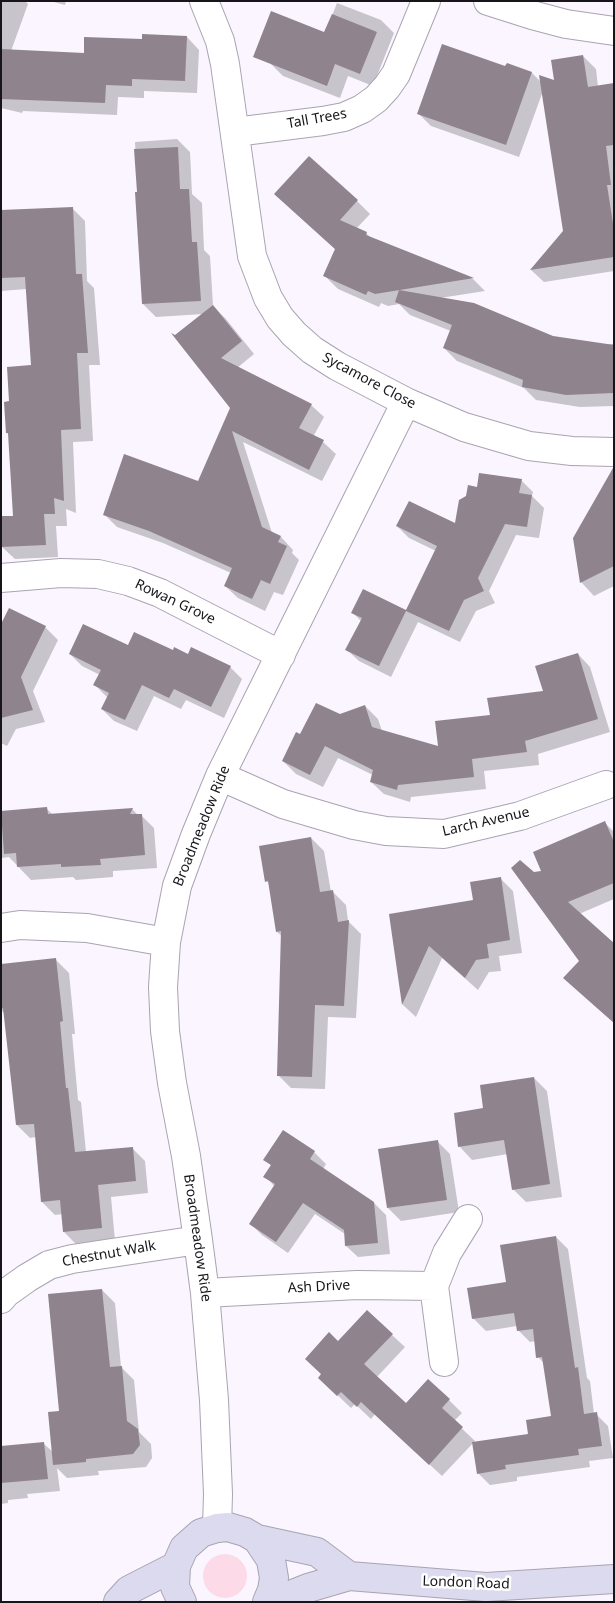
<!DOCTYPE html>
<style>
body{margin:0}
#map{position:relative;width:615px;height:1603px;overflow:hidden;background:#faf5fe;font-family:"Noto Sans",sans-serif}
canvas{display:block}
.frame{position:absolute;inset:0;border:2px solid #17151a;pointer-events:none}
</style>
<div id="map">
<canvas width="615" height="1603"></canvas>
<div class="frame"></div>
</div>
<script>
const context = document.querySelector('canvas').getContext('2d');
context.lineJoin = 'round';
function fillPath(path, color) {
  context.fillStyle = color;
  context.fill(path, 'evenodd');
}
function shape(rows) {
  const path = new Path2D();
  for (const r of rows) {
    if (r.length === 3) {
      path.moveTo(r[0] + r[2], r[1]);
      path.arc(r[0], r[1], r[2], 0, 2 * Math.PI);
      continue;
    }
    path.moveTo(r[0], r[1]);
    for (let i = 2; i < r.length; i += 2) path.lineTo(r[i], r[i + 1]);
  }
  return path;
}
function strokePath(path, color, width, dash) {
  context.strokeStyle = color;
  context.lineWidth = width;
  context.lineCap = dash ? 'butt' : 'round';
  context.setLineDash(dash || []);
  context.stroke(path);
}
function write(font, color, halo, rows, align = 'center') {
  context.font = font + ' "Noto Sans",sans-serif';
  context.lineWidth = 5;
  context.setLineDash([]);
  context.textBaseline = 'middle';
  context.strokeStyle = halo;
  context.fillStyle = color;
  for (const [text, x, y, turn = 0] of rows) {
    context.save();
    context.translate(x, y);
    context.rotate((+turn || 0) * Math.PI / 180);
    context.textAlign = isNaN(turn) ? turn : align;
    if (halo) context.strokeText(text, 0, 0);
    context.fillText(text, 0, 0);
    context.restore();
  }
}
const green = shape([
 [225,1576,22]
]);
const shadow = shape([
 [1,1,25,1,28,4,11,51,85,54,143,41,187,37,199,50,197,93,144,91,144,98,118,97,117,115,23,111,22,113,1,108],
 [50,1,66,1,65,5],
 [337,3,381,20,394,33,373,86,348,76,340,98,283,76,270,63,325,34],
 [583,56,596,69,598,87,614,84,614,271,544,282,531,270,564,232,543,91,519,157,431,126,418,113,506,68,507,65,532,73,542,83,555,82],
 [177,139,190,152,192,194,202,203,204,250,210,256,213,306,226,319,254,354,237,368,311,405,324,417,313,437,323,442,336,454,322,481,243,442,272,533,281,537,293,550,292,553,299,560,283,595,274,592,265,611,238,598,225,586,231,573,163,543,117,527,104,514,198,483,232,408,203,314,156,317,143,304,135,142],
 [357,201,370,214,356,229,366,233,371,238,473,279,485,291,440,298,552,337,603,344,614,344,614,406,580,407,536,400,524,388,457,361,444,348,451,331,410,315,399,304,388,306,381,303,379,307,338,289,325,276,336,250,289,207],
 [72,208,85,221,87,281,94,288,100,365,89,365,93,441,73,442,76,513,66,509,67,526,56,526,58,557,15,559,2,547,14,517,9,435,7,433,11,402,32,366,27,289,1,291,1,232],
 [521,480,533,492,532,496,544,508,539,538,516,535,489,591,495,603,476,611,460,642,418,622,391,677,359,661,347,650,361,621,353,613,364,591,406,611,436,551,409,538,397,526,456,525,478,488],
 [596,500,614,510,614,586,594,596,582,583,575,539],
 [1,627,45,627,58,640,33,691,45,722,16,729,7,746,1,743],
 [128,647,173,652,230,667,242,679,224,718,186,700,181,709,154,696,137,731,114,721,102,709,108,698,95,685,100,675,82,666,70,654],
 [578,654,590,667,610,732,538,754,539,765,484,771,486,789,411,797,410,802,384,794,371,782,373,775,338,758,323,787,296,774,283,761,301,736,340,716,365,706,378,719,382,731,439,748,491,716,545,692],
 [1,795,2,812,47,809,53,815,132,809,138,815,141,815,154,828,157,868,113,871,113,877,76,880,73,877,31,880,9,857,1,858],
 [605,823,614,832,614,899,579,914,614,944,614,1023,576,989,580,961,534,873,543,872],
 [311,838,324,851,331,892,333,892,346,905,348,921,361,934,356,1018,328,1017,325,1089,291,1088,278,1075,283,937,277,932,270,885,267,881],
 [500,878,513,891,522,953,499,956,501,971,489,972,478,990,442,958,416,1017,403,1005,390,915,474,902],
 [56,960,69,973,75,1034,72,1034,78,1100,81,1102,86,1152,132,1148,145,1161,148,1193,111,1197,115,1241,77,1245,64,1232,63,1214,55,1215,42,1202,36,1137,30,1138,17,1125,5,1014,1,1010,1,965],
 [534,1078,547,1091,562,1197,526,1202,513,1189,508,1154,472,1160,460,1147,484,1109],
 [437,1141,450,1154,459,1212,401,1221,388,1208],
 [314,1152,326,1164,323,1169,374,1203,386,1215,390,1254,358,1257,346,1246,345,1234,315,1214,288,1253,262,1235,250,1223,275,1187,265,1176,272,1166,265,1160],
 [556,1237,568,1249,587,1378,590,1381,594,1414,596,1414,608,1426,613,1458,589,1461,590,1467,517,1477,517,1481,490,1485,478,1473,552,1417,544,1363,538,1357,536,1341,530,1342,518,1330,517,1326,486,1331,473,1318],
 [102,1290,115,1303,121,1367,134,1380,139,1432,151,1444,152,1458,146,1467,98,1471,99,1475,67,1478,57,1468,60,1491,27,1494,28,1498,8,1500,8,1503,1,1504,1,1448,44,1444,53,1452,61,1412],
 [392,1335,405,1347,376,1378,406,1405,449,1400,462,1413,454,1421,475,1441,442,1476,375,1414,371,1419,355,1404,351,1408,332,1390,338,1343]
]);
const building = shape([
 [271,11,324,32,332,14,377,32,360,74,335,64,327,86,253,57],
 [142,34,187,36,185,81,132,79,132,86,106,85,105,103,1,99,1,49,84,53,84,37,142,39],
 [442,44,505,66,507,63,532,72,506,145,417,114],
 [583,55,588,87,614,83,614,145,606,146,611,185,607,185,614,230,614,257,530,270,563,231,539,75,554,80,551,60],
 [178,147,180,189,189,189,192,242,197,242,201,301,142,304,135,192,137,192,134,149],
 [309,156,358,200,340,220,367,232,366,235,474,278,375,294,368,291,366,295,323,276,335,249,274,194],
 [73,207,76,274,82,274,88,353,77,353,81,429,61,430,64,501,54,498,55,514,44,514,46,545,1,547,1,516,13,516,8,433,6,433,4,402,9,401,7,367,31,365,25,277,1,278,1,210],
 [399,290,474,303,553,336,614,345,614,393,566,395,522,387,523,380,443,348,452,325,395,302],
 [213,305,242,341,221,358,312,404,299,428,324,440,309,470,232,431,262,527,281,536,278,542,287,546,270,584,261,580,252,599,224,586,232,568,149,531,103,515,124,454,198,481,230,408,171,333,175,335],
 [613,468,614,566,580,583,573,538],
 [479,473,522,479,519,493,532,495,527,527,505,524,478,578,484,591,464,600,449,631,406,611,379,666,345,650,362,618,351,613,363,589,406,610,437,546,396,526,409,501,455,523,459,500,466,496,468,485,477,487],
 [9,608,46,626,21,677,33,710,1,718,1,624],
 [83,624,128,645,134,632,173,650,174,647,188,654,191,647,231,666,211,707,174,689,169,698,142,685,125,720,101,709,109,693,93,685,101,670,69,654],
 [578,653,598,719,525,741,527,752,472,759,474,777,398,785,397,790,370,782,373,770,325,746,310,775,282,761,296,732,300,734,316,703,340,714,365,705,372,727,438,746,435,721,490,715,487,698,543,691,535,666],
 [47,807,48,814,133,808,130,814,142,814,145,855,100,859,101,865,61,867,61,864,17,867,16,853,4,854,1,811],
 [605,821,614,842,614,883,568,902,614,943,614,1023,563,978,579,961,511,868,520,860,534,872,541,871,533,852],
 [311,837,320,892,333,890,338,922,349,920,344,1006,315,1005,312,1077,277,1076,281,931,276,932,268,881,265,882,259,846],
 [501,877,510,940,487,944,489,958,476,960,465,978,429,946,402,1005,389,914,473,900,470,882],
 [56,958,63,1021,60,1022,66,1088,68,1088,75,1152,133,1147,136,1181,98,1185,102,1228,63,1232,60,1200,41,1202,34,1124,16,1125,3,1008,1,1009,1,964],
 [534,1077,550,1184,512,1190,504,1140,458,1147,454,1113,483,1108,480,1085],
 [283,1130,315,1151,310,1159,374,1202,378,1243,345,1246,344,1230,303,1203,276,1242,249,1224,275,1184,263,1177,271,1165,263,1160],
 [438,1140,447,1200,387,1208,378,1149],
 [556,1236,575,1368,578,1367,584,1414,597,1412,602,1446,578,1449,579,1455,505,1465,506,1469,477,1474,472,1442,528,1434,526,1420,551,1416,542,1357,536,1358,533,1329,517,1331,514,1313,472,1319,467,1288,506,1282,500,1245],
 [102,1289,110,1367,122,1366,127,1421,138,1429,140,1445,133,1454,86,1459,86,1462,53,1465,48,1412,59,1411,48,1294],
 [367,1310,393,1334,364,1364,406,1403,428,1379,450,1399,442,1408,463,1427,429,1465,361,1402,357,1407,341,1392,337,1396,318,1378,321,1374,305,1359,329,1332,338,1341],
 [44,1442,48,1479,1,1483,1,1446]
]);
const minor = shape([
 [204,1,220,41,225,64,252,256,268,298,280,318,294,334,312,350,337,366,406,402,464,427,529,446,572,451,614,452],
 [488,1,532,15,566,24,614,31],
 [235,132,323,121,344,117,362,109,376,99,387,87,396,74,426,1],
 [1,578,61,573,98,574,128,581,160,593,281,655],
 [220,776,283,804,354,825,386,831,444,834,520,816,606,785],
 [1,928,20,925,87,928,166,942],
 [434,1286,444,1362],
 [205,1293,357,1285,434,1286,447,1253,468,1219],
 [1,1299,6,1293,27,1278,49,1265,72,1259,198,1240],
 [217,1528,218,1494,214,1400,205,1293,198,1240,186,1156,172,1083,165,1031,163,987,166,942,177,886,196,834,220,776,406,402]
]);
const secondary = shape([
 [257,1539,271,1560,274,1578,272,1590,267,1602],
 [118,1602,129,1590,176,1566],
 [182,1602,175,1587,176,1566,184,1548,201,1533,217,1528,228,1527,245,1532,257,1539,317,1552,349,1576],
 [273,1602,308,1588,349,1576,486,1587,614,1579]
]);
const streetNames = [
 ["Tall Trees",317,119,-10],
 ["Sycamore Close",369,381,28],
 ["Rowan Grove",175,602,25],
 ["Larch Avenue",486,822,-13],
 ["Broadmeadow Ride",202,826,-68],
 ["Broadmeadow Ride",197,1238,82],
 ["Chestnut Walk",109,1254,-10],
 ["Ash Drive",319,1287,-3],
 ["London Road",466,1583,2]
];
fillPath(green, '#fcdae7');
fillPath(shadow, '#0003');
fillPath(building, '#8f838d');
strokePath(minor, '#aaa3b1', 30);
strokePath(secondary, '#aaa3b1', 30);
strokePath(minor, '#fff', 28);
strokePath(secondary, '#dcdaee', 28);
write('14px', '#17151a', '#fff', streetNames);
</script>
